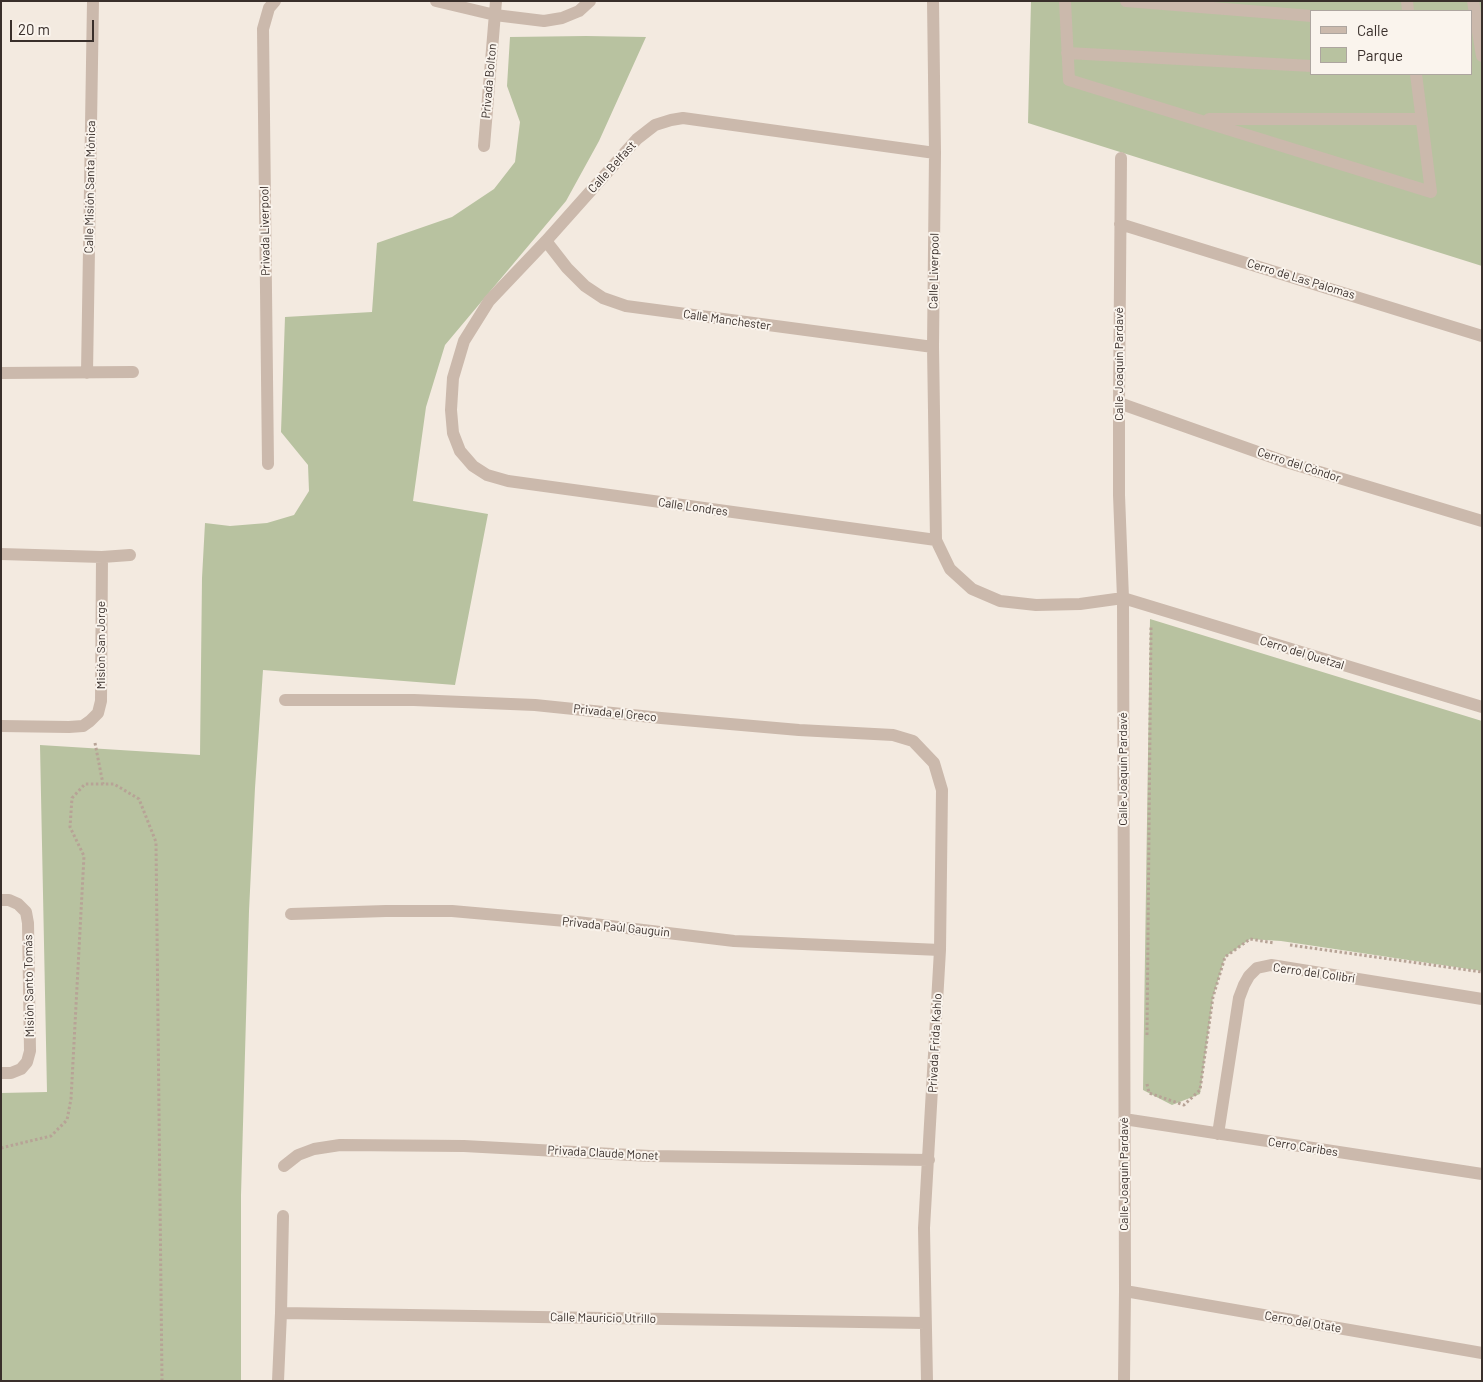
<!DOCTYPE html>
<meta charset="utf-8">
<style>
body{margin:0}
#map{position:relative;width:1483px;height:1382px;overflow:hidden;background:#f3eae0;font-family:Barlow,sans-serif}
canvas{display:block}
.frame{position:absolute;inset:0;border:2px solid #392f2b;pointer-events:none}
.legend{position:absolute;left:1310px;top:10px;width:162px;height:65px;box-sizing:border-box;background:#faf4ed;border:1px solid #ada59f;margin:0;padding:6px 9px;list-style:none;font-size:15px;color:#392f2b}
.legend li{display:flex;align-items:center;gap:10px;height:25px}
.legend b{width:25px;border:1px solid #ada59f}
.scale{position:absolute;left:10px;top:20px;width:84px;height:22px;box-sizing:border-box;border:2px solid #392f2b;border-top:0;padding-left:6px;font-size:15px;line-height:18px;white-space:nowrap;color:#392f2b;-webkit-text-stroke:4px #faf4ed;paint-order:stroke}
</style>
<div id="map">
<canvas width="1483" height="1382"></canvas>
<div class="frame"></div>
<ul class="legend">
<li><b style="height:6px;background:#cbb9ac"></b>Calle</li>
<li><b style="height:14px;background:#b8c2a0"></b>Parque</li>
</ul>
<div class="scale">20 m</div>
</div>
<script>
const context = document.querySelector('canvas').getContext('2d');
context.lineJoin = 'round';
function fillPath(path, color) {
  context.fillStyle = color;
  context.fill(path, 'evenodd');
}
function shape(rows) {
  const path = new Path2D();
  for (const r of rows) {
    path.moveTo(r[0], r[1]);
    for (let i = 2; i < r.length; i += 2) path.lineTo(r[i], r[i + 1]);
  }
  return path;
}
function strokePath(path, color, width, dash) {
  context.strokeStyle = color;
  context.lineWidth = width;
  context.lineCap = dash ? 'butt' : 'round';
  context.setLineDash(dash || []);
  context.stroke(path);
}
function write(font, color, halo, rows, align = 'center') {
  context.font = font + ' Barlow,sans-serif';
  context.lineWidth = 4;
  context.setLineDash([]);
  context.textBaseline = 'middle';
  context.strokeStyle = halo;
  context.fillStyle = color;
  for (const [text, x, y, turn = 0] of rows) {
    context.save();
    context.translate(x, y);
    context.rotate((+turn || 0) * Math.PI / 180);
    context.textAlign = isNaN(turn) ? turn : align;
    if (halo) context.strokeText(text, 0, 0);
    context.fillText(text, 0, 0);
    context.restore();
  }
}
const green = shape([
 [1031,1,1482,1,1482,266,1028,123],
 [1312,11,1472,11,1472,74,1312,74],
 [586,36,646,37,599,141,566,201,445,345,426,407,413,501,488,514,455,685,263,670,255,788,249,911,241,1195,241,1381,1,1381,1,1093,47,1092,40,745,200,755,202,578,205,523,230,526,267,523,294,515,309,491,308,465,281,432,285,317,372,312,377,243,452,217,494,189,515,162,520,122,507,86,510,37],
 [1150,619,1482,721,1482,971,1281,941,1250,939,1225,957,1213,997,1200,1094,1172,1105,1143,1090]
]);
const path = shape([
 [95,743,103,784],
 [1290,945,1482,972],
 [1147,1035,1151,627],
 [1147,1084,1149,1093,1184,1105,1200,1090,1213,997,1225,957,1250,939,1274,943],
 [1,1148,51,1136,67,1120,71,1099,84,856,70,827,72,798,85,784,114,784,139,799,156,842,162,1381]
]);
const minor = shape([
 [436,1,495,15,544,21,562,18,579,11,590,1],
 [933,1,935,153,933,347,936,540,950,569,972,589,1000,601,1036,605,1080,604,1123,598,1482,707],
 [1065,1,1069,80,1431,192,1416,74],
 [1126,1,1312,16],
 [1407,1,1408,11],
 [1473,1,1482,56],
 [1067,53,1312,66],
 [1209,119,1422,119],
 [484,146,496,1],
 [935,153,683,118,671,120,655,125,637,139,546,241,489,301,464,341,453,378,451,410,453,433,460,451,473,466,487,475,508,481,936,540],
 [1121,158,1119,403,1119,495,1123,598,1125,1291,1124,1381],
 [1120,224,1482,336],
 [546,241,567,268,585,286,603,298,626,306,933,347],
 [1,373,133,372],
 [87,373,93,1],
 [1119,403,1283,461,1482,521],
 [268,464,263,29,269,8,275,1],
 [1,554,102,557,130,555],
 [285,700,414,700,535,705,661,718,799,730,893,735,913,741,934,763,942,790,940,950,924,1228,927,1381],
 [1,726,69,727,83,726,90,721,98,713,101,701,102,557],
 [1,900,9,900,18,904,26,912,28,923,30,1051,27,1062,21,1069,11,1073,1,1073],
 [291,914,386,911,452,911,577,922,734,941,940,950],
 [1124,1119,1482,1174],
 [1218,1134,1239,998,1244,985,1249,976,1257,968,1271,965,1482,999],
 [284,1166,298,1155,314,1149,340,1145,464,1146,650,1156,929,1160],
 [1125,1291,1482,1353],
 [281,1313,925,1323],
 [278,1381,281,1313,283,1216]
]);
const streetNames = [
 ["Privada Bolton",489,81,-85],
 ["Calle Belfast",612,167,-48],
 ["Calle Misión Santa Mónica",90,187,-89],
 ["Privada Liverpool",265,231,-91],
 ["Calle Liverpool",934,271,-89],
 ["Cerro de Las Palomas",1301,279,17],
 ["Calle Manchester",727,320,8],
 ["Calle Joaquín Pardavé",1119,364,-90],
 ["Cerro del Cóndor",1299,465,18],
 ["Calle Londres",693,507,8],
 ["Misión San Jorge",101,645,-90],
 ["Cerro del Quetzal",1302,653,17],
 ["Privada el Greco",615,713,6],
 ["Calle Joaquín Pardavé",1123,769,-90],
 ["Privada Paúl Gauguin",616,927,6],
 ["Cerro del Colibrí",1314,973,8],
 ["Misión Santo Tomás",29,986,-91],
 ["Privada Frida Kahlo",935,1043,-87],
 ["Cerro Caribes",1303,1147,9],
 ["Privada Claude Monet",603,1153,3],
 ["Calle Joaquín Pardavé",1124,1174,-90],
 ["Calle Mauricio Utrillo",603,1318,1],
 ["Cerro del Otate",1303,1322,10]
];
fillPath(green, '#b8c2a0');
strokePath(path, '#b7a396', 3, [2.5, 2.5]);
strokePath(minor, '#cbb9ac', 12);
write('12px', '#392f2b', '#faf4ed', streetNames);
</script>
